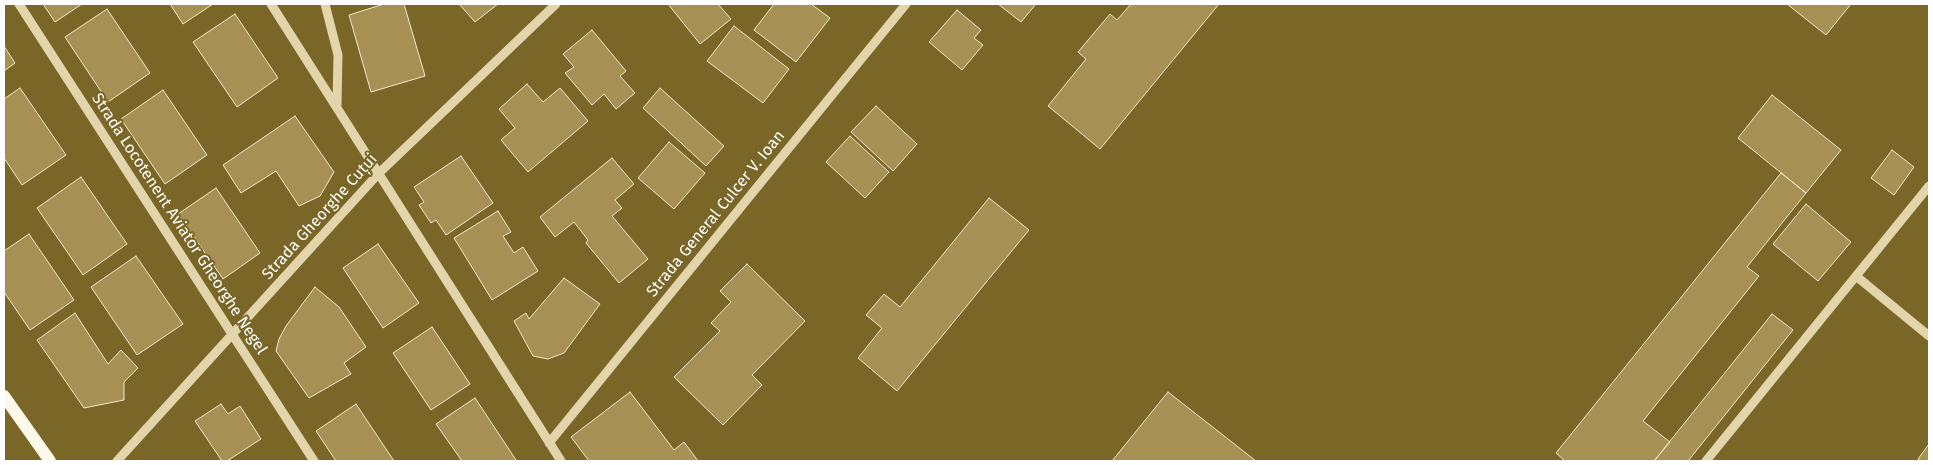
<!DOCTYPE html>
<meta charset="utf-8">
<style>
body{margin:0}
#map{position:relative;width:1933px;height:465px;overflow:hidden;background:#7a6627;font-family:"Fira Sans",sans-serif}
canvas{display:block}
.frame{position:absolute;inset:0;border:5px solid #fff;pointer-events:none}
</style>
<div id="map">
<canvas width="1933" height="465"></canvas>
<div class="frame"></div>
</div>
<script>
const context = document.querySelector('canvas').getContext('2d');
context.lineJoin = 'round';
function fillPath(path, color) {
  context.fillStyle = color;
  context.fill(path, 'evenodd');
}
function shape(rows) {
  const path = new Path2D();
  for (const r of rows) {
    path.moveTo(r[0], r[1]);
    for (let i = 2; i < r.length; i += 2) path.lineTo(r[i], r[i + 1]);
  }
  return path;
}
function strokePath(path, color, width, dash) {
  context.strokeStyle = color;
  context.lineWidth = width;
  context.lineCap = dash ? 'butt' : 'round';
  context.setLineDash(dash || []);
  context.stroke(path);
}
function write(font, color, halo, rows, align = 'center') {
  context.font = font + ' "Fira Sans",sans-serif';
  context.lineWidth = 4;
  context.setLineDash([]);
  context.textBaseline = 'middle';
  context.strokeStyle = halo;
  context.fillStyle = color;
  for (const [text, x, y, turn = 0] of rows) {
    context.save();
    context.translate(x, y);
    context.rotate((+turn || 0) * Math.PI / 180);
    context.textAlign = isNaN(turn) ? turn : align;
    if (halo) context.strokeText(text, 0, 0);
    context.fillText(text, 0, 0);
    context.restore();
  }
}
const building = shape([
 [43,4,82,4,55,22,43,4],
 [170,4,213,4,183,24,170,4],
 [384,4,404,4,425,76,371,92,349,15,384,4],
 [459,4,498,4,475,22,459,4],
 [668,4,718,4,731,19,700,44,668,4],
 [774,4,811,4,830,18,796,62,754,30,774,4],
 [998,4,1036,4,1021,22,998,4],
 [1131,4,1219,4,1100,149,1048,106,1086,59,1078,52,1110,14,1117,20,1131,4],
 [1787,4,1851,4,1826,35,1787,4],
 [107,9,150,73,108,102,65,37,107,9],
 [957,10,981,30,974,38,983,45,962,70,929,42,957,10],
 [235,14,278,78,237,107,193,42,235,14],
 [734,26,789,69,763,103,707,61,734,26],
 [592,30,626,71,620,76,635,93,616,109,604,94,592,105,565,73,574,67,563,54,592,30],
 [4,46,15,63,4,71,4,46],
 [527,84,543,102,560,88,588,121,528,172,501,140,515,128,499,109,527,84],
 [20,88,66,155,22,185,4,158,4,99,20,88],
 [660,88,724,146,706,166,643,108,660,88],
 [163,90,207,155,165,184,121,119,163,90],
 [1772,95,1841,150,1806,193,1738,138,1772,95],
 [876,106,917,144,893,171,851,132,876,106],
 [295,116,334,172,320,196,299,206,276,171,241,193,223,165,295,116],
 [850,136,889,172,865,198,826,162,850,136],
 [669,142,705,173,674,209,638,178,669,142],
 [1892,150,1914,167,1894,195,1871,178,1892,150],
 [461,156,493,203,446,235,436,220,431,223,419,205,424,202,414,187,461,156],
 [612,158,634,184,615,200,622,208,612,216,648,259,619,283,586,243,588,240,574,222,555,237,540,217,612,158],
 [1781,173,1806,193,1747,267,1759,276,1643,421,1670,442,1654,461,1565,461,1556,453,1781,173],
 [81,177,127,244,83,275,37,208,81,177],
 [216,188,260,253,223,279,178,214,216,188],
 [989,198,1029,230,897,391,858,358,882,328,866,315,884,294,900,307,989,198],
 [1806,204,1851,242,1818,281,1773,244,1806,204],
 [498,211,511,232,503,236,514,253,523,247,538,271,492,300,454,238,498,211],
 [29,234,74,300,30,330,4,292,4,251,29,234],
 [378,244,419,303,383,328,343,268,378,244],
 [136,256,183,324,137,355,91,287,136,256],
 [747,264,805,321,752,375,762,385,723,425,674,377,720,331,711,323,731,302,720,291,747,264],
 [564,278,600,304,564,353,548,359,533,356,514,321,526,313,529,319,564,278],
 [315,287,339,307,366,347,344,363,351,374,309,398,276,351,279,339,286,326,315,287],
 [75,313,108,364,121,350,138,368,124,382,124,400,84,408,37,340,75,313],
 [1772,314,1793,330,1688,461,1654,461,1772,314],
 [432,327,470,384,431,410,393,353,432,327],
 [630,392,674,450,684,442,698,461,589,461,571,437,630,392],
 [1168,392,1256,461,1112,461,1168,392],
 [475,398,516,460,514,461,462,461,436,424,475,398],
 [221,404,228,414,240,406,261,439,227,461,222,461,195,421,221,404],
 [356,404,394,461,336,461,316,431,356,404],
 [1929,444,1929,461,1921,461,1918,459,1929,444]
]);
const minor = shape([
 [19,4,314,461],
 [271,4,561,461],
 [325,4,338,55,337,105],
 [1856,276,1929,336],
 [549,443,906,4],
 [117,461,378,174,556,4],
 [1706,461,1929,186]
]);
const major = shape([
 [4,396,50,461]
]);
const streetNames = [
 ["Strada General Culcer V. Ioan",716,214,-51],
 ["Strada Gheorghe Cuțui",320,217,-48],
 ["Strada Locotenent Aviator Gheorghe Negel",179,224,57]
];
fillPath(building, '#a69054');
strokePath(building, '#f3e9ce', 1);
strokePath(minor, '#e3d5ab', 9);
strokePath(major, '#fcf9ea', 12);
write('16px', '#fff', '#7a6627', streetNames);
</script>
